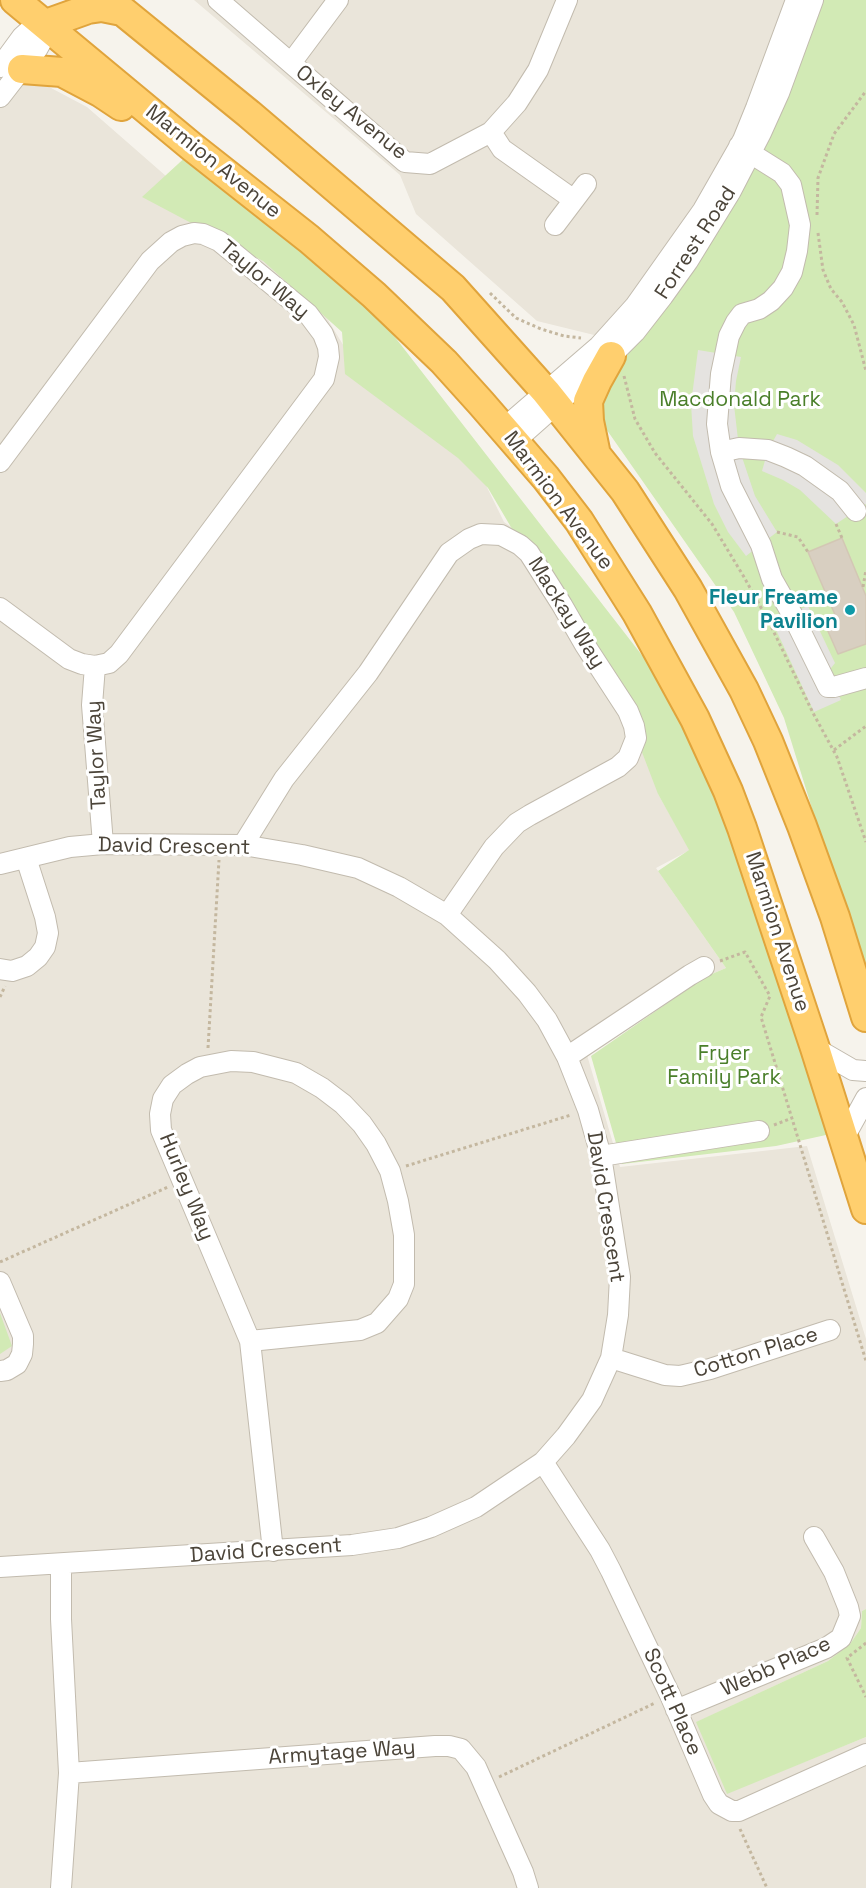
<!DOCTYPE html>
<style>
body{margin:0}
canvas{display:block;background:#f6f3ec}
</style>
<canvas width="866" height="1888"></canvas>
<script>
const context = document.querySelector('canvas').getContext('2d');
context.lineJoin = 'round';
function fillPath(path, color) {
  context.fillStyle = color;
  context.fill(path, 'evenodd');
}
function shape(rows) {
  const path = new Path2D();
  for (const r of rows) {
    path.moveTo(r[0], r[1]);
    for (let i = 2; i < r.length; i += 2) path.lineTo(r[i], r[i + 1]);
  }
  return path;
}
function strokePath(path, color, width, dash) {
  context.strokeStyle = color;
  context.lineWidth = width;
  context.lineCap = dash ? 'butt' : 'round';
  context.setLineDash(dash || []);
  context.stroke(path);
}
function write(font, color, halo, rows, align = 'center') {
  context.font = font + ' "Space Grotesk",sans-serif';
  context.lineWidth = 6;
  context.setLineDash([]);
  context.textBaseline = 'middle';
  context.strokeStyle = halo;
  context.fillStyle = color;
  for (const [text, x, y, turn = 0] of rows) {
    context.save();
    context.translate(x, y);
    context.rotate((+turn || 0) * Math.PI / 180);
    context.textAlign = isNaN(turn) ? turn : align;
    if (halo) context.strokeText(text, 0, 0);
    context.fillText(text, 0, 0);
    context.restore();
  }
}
const residential = shape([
 [194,0,809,0,631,344,537,321,416,214,400,175],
 [0,61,87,107,325,315,345,348,481,475,504,522,539,546,654,738,658,794,690,850,656,868,726,968,705,977,587,1055,620,1167,807,1146,866,1339,866,1609,862,1611,861,1628,850,1644,828,1661,697,1722,727,1793,866,1737,866,1888,0,1888]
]);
const green = shape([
 [812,0,866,0,866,983,784,718,734,612,581,393,611,356],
 [190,153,377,314,700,730,835,1133,776,1146,622,1164,591,1056,705,977,726,968,658,871,689,850,658,794,640,747,488,488,458,458,345,374,342,332,263,261,142,197],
 [0,1313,12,1346,0,1354],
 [866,1609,866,1737,727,1794,696,1722,828,1661,850,1644,861,1628,862,1611]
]);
const parking = shape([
 [698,350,741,357,736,381,734,405,739,448,755,496,777,532,746,556,728,532,714,504,693,436,691,404],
 [777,434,797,440,838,465,866,493,866,504,836,524,800,490,783,480,762,471,768,450],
 [808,606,835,663,828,672,841,700,814,712,772,621]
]);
const building = shape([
 [842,538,866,596,866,644,838,654,827,629,839,624,808,552,842,538]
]);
const path = shape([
 [817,215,818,178,834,134,866,91],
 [818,233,823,270,831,289,842,302,854,325,866,371],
 [490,293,516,318,541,329,564,336,581,338],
 [624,376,635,419,655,453,712,524,744,577,769,622,813,713,837,757,866,842],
 [836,524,842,538],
 [777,532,798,537,808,552],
 [863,587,866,570],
 [808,606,826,594],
 [834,750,866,726],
 [720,961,745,952,770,996,761,1017,866,1361],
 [0,997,5,986],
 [208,1048,219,860],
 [774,1125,792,1118],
 [406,1166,571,1115],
 [0,1262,168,1187],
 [866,1643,847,1658,866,1697],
 [499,1777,655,1703],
 [740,1829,767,1888]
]);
const minor = shape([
 [218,0,405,162,430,164,491,132,517,103,538,70,567,0],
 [291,63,338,0],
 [0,67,22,37,32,28,46,24,43,39,38,48,0,97],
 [491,132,502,149,574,200],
 [739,146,782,173,791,185,800,225,797,251,792,272,783,288,771,301,759,309,742,314,736,322,729,336,721,374,717,424,721,452,731,486,761,545,772,579,792,614,828,687,834,687,866,678],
 [555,225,586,184],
 [504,428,599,346,635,306,703,210,743,140,756,108,796,0],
 [515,441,611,356,635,332,663,296,688,261,731,191,761,133,779,93,813,0],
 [721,452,739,448,768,450,786,457,805,466,840,491,856,511],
 [0,462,150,261,171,242,182,236,194,233,203,234,219,241,308,314,323,334,328,347,329,357,324,379,119,654,109,663,95,666,82,664,69,659,0,608],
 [95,666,92,705,103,844],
 [243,845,284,779,368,673,449,553,469,539,481,534,501,535,520,545,529,553,562,605,585,645,628,711,634,726,636,738,628,758,618,767,530,815,517,823,494,847,447,915],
 [0,864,70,847,103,844,243,845,302,855,358,868,399,887,447,915,497,960,527,993,547,1020,567,1057,588,1110,601,1156,620,1277,618,1315,611,1358,592,1400,566,1436,543,1462,476,1507,431,1527,398,1538,352,1545,0,1567],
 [0,969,12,971,27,966,38,957,45,947,48,933,45,917,26,858],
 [815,1048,853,1070,866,1071],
 [567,1057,690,975,704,967],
 [844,1138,866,1098],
 [601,1156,759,1131],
 [0,1282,23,1336,23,1344,22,1354,17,1364,7,1370,0,1371],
 [250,1341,360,1330,377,1323,398,1299,404,1284,404,1235,398,1201,390,1171,376,1144,362,1124,343,1104,322,1088,296,1073,253,1062,231,1061,200,1067,187,1074,172,1085,163,1099,160,1114,161,1130,250,1341,273,1551],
 [611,1358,665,1375,680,1376,710,1369,830,1330],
 [543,1462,600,1550,611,1571,670,1695,713,1795,719,1804,732,1811,739,1811,866,1754],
 [676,1710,826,1648,841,1638,850,1616,848,1607,834,1572,814,1537],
 [69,1773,435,1746,449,1746,461,1749,476,1767,523,1872,528,1888],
 [61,1888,69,1773,61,1619,61,1564]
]);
const highway = shape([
 [15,0,191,146,309,239,374,295,444,362,481,403,546,478,579,521,637,613,695,719,728,791,742,828,815,1048,866,1209],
 [109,0,249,114,453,288,546,392,625,491,688,589,744,690,768,741,802,826,835,917,866,1017],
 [46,24,88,9,102,7,122,11],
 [22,69,62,72,100,92,121,106],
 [595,450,589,421,588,401,597,381,611,356]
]);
const markers = [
 [850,610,6,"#0f9aa8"]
];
const streetNames = [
 ["Oxley Avenue",351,113,39],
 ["Marmion Avenue",213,162,39],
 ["Forrest Road",696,243,-57],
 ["Taylor Way",264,280,40],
 ["Marmion Avenue",558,501,53],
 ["Mackay Way",566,613,58],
 ["Taylor Way",97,755,-93],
 ["David Crescent",174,847,1],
 ["Marmion Avenue",777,932,72],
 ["Hurley Way",186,1187,68],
 ["David Crescent",605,1207,81],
 ["Cotton Place",756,1353,-17],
 ["David Crescent",266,1551,-4],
 ["Webb Place",776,1667,-24],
 ["Scott Place",672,1702,66],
 ["Armytage Way",342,1753,-4]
];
const parkNames = [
 ["Macdonald Park",740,400],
 ["Fryer",724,1054],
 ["Family Park",724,1078]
];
const cultureNames = [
 ["Fleur Freame",838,598],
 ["Pavilion",838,622]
];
fillPath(residential, '#eae5da');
fillPath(green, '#d2eab5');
fillPath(parking, '#e5e3e0');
fillPath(building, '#d8cfc1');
strokePath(building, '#d3c7b4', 1.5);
strokePath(minor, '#c2bbae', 22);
strokePath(highway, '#e0a43c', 32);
strokePath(path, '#c4b79f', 3, [3, 3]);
strokePath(minor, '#fff', 20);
strokePath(highway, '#ffcf6e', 28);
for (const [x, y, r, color] of markers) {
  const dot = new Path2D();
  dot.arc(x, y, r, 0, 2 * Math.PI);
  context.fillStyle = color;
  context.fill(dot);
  strokePath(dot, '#fff', 2);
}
write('21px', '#4b4439', '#fff', streetNames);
write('21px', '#4a7f2a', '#fff', parkNames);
write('bold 21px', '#0d838f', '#fff', cultureNames, 'right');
</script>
